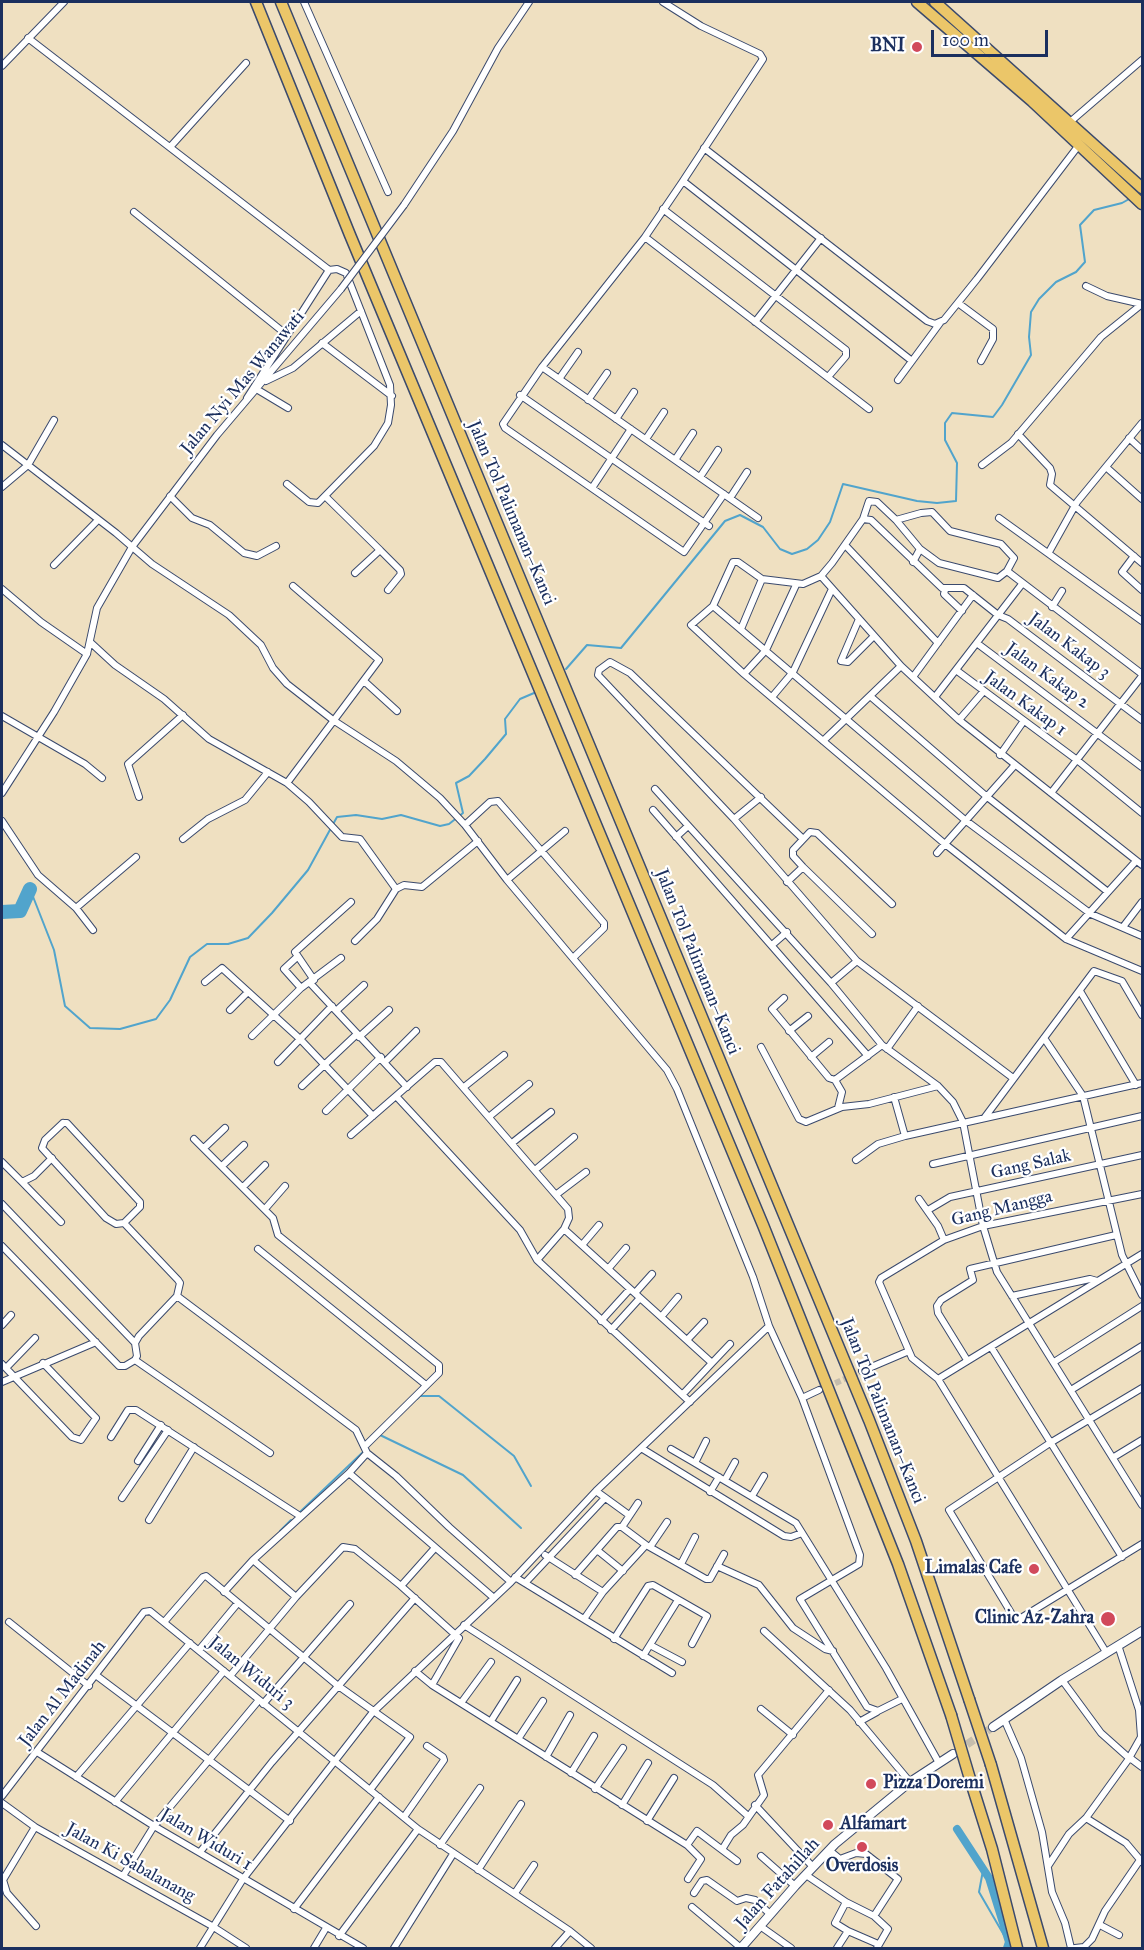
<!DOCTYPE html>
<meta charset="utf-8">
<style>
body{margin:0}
#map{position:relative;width:1144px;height:1950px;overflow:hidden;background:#efe0c1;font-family:"IM FELL Great Primer",serif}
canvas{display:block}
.frame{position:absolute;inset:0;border:3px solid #1b2f5e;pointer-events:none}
.scale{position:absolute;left:931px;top:30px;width:117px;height:27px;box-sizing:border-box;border:3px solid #1b2f5e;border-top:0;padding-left:8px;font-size:18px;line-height:21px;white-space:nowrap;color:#1b2f5e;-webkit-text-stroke:4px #fff;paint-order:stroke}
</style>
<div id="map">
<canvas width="1144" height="1950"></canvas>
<div class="frame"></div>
<div class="scale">100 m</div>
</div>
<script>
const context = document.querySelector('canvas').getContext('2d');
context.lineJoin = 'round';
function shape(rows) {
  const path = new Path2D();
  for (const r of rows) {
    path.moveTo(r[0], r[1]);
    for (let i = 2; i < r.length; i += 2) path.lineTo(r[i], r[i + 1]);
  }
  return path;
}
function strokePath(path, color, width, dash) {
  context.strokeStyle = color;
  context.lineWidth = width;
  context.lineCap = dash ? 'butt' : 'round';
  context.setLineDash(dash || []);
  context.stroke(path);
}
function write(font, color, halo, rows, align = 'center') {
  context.font = font + ' "IM FELL Great Primer",serif';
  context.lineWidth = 4.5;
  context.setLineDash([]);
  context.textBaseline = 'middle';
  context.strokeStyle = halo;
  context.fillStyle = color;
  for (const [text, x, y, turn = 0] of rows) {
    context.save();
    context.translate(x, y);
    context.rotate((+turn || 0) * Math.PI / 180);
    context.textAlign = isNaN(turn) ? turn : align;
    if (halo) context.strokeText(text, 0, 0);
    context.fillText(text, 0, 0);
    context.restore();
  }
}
const stream = shape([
 [566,669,587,645,621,648,725,521,740,515,763,527,780,549,792,554,807,549,818,540,830,522,843,484,917,501,937,503,956,501,957,463,945,440,945,423,952,413,993,417,1002,405,1031,355,1029,337,1031,312,1039,299,1056,282,1076,272,1085,262,1080,225,1094,210,1122,203,1131,198],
 [30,889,54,950,65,1006,90,1028,120,1029,156,1019,170,1000,190,957,207,944,228,944,248,938,272,913,308,870,337,817,356,815,382,819,401,815,440,826,449,824,463,813,456,783,469,776,485,759,506,734,505,719,520,699,534,693],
 [417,1399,420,1396,439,1396,514,1456,531,1486],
 [380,1435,463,1475,521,1528],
 [300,1512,362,1453],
 [280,1531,291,1520],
 [984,1865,979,1892,1008,1942,1005,1948]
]);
const canal = shape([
 [957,1829,989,1878,1009,1942,1007,1948]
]);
const river = shape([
 [2,912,20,911,30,889]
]);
const minorTunnel = shape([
 [827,1387,862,1371]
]);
const tertiaryTunnel = shape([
 [957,1751,993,1727]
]);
const minor = shape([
 [304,2,388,192],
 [663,2,701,26,760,54,763,59,683,181,912,361],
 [28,38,329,270,337,269,346,273,390,385,391,405,388,423,374,446,318,503,309,502,287,484],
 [2,66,64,2],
 [1070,122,1142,60],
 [171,146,246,63],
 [704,148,927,321,935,324,944,320,977,279,1079,145],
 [683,181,645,237,869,409],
 [404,205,453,131,498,48,529,2],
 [663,209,846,350,846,356,828,377],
 [134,212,287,335],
 [645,237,542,367,503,424,505,428,684,552,724,494],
 [1086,286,1107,296,1142,304],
 [958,303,993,329,993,339,981,361],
 [755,322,821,238],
 [322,343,392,396],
 [542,367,758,518],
 [559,379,578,352],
 [898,380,940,323],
 [266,381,293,368,361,311],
 [258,390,288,408],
 [520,395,709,526],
 [247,398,329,270],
 [588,400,607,373],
 [616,419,634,392],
 [1018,434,1050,468,1052,474,1050,485,1142,563],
 [1129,438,1142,450],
 [646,439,664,412],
 [2,445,116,533,152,564,229,615,261,645,273,668,287,684,333,720,396,761,440,798,465,825,507,880,667,1070,677,1089,753,1277,769,1326,802,1398,860,1555,859,1564,854,1567,800,1599,867,1707,878,1711,902,1699],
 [675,460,693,433],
 [982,465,1011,443,1101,337,1142,304],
 [1106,467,1142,499],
 [700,477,718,450],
 [2,487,28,465,54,420],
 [592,488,631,429],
 [170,496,192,518,210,525,244,553,257,556,276,546],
 [325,496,380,550,355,573],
 [730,498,747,472],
 [999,518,1142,621],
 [863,519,871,520,942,588,964,588,998,615],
 [896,520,877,502,869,501,863,519,832,563,821,576,803,584,762,579,738,562,733,562,713,606,691,625,744,674,945,844,1066,939,1142,971],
 [846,546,938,643],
 [920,549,939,563,998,578,1007,571],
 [380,550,400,570,401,574,388,590],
 [1049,552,1077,502,1142,423],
 [1134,556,1122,572,1142,590],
 [913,562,920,549,896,520,921,513,932,512,950,531,1001,544,1014,558,1007,571,1142,674],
 [54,565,98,520],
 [821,576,901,666,959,720,1142,865],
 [2,589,41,622,87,654],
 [945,590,944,594,962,611],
 [713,606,965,820,1091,914,1142,936],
 [1052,607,1062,591],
 [998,615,1008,619,1142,720],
 [859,619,841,661,848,662,874,636],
 [741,629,762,579],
 [90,642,115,665,164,699,209,739,287,783,309,802,342,837,360,839,396,889,404,885,422,887,478,841],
 [978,644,1142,767],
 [956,670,1077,760,1142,813],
 [744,674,766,650,796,585],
 [913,677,973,595],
 [364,681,397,711],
 [870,696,986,796,1108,892,1136,861],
 [772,697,793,672,832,589],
 [935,697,1022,584],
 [2,716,85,764,102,778],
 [959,720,983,692],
 [823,741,901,666],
 [1000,755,1023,722],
 [287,783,379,660,293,586],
 [655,789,831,983],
 [2,793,54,712,87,654,97,608,132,547,217,435,341,289],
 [1051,793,1142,676],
 [139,797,128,764,183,715],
 [653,810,868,1056],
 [734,819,761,797],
 [2,821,38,875,76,908,93,930],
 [465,825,490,802,498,801,604,923,604,928,573,958],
 [676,837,688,826],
 [802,838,630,673,610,662,599,670,598,675,734,819,857,961,1013,1078],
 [183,839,208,819,245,800,268,772],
 [937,853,1014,766],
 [507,880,565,831],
 [787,882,803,867],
 [76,908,136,857],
 [1123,927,1142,902],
 [872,934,803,867,793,856,793,850,810,832,817,833,892,904],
 [1066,939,1108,892],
 [355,941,377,919,396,889],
 [772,945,787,932],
 [297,957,284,969,301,988],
 [857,961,831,983,882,1045,938,1086,953,1102,963,1122,983,1226,997,1272,1142,1505],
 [314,980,295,952,351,902],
 [205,982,222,968,300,1039,373,1116],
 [310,983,407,1087],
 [1080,991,1136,1085],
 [784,998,772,1009,829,1078,835,1080,842,1092,838,1108],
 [230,1010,248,992],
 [336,1011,364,985],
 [789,1031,808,1016],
 [252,1036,301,988,341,958],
 [359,1037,389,1010],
 [1044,1038,1083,1096,1122,1255,1142,1295],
 [761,1047,799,1119,806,1122,842,1107,869,1104,938,1086],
 [887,1049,918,1006],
 [811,1057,829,1042],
 [278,1062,332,1006],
 [385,1062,416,1031],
 [835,1080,882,1045],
 [302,1086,357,1034],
 [464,1087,504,1055],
 [396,1096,520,1230,537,1260,690,1402],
 [894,1097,905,1136],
 [326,1111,381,1057],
 [490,1116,529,1084],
 [985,1117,1094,971,1122,981,1142,1015],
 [63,1123,67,1123,140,1202,140,1207,124,1223,116,1224,106,1218,42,1148,45,1140,63,1123],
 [351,1135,435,1062,441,1062,568,1209,569,1218,564,1229,537,1260],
 [194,1139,273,1218,278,1235,439,1365,439,1373,365,1446],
 [512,1143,551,1112],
 [204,1148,225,1128],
 [856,1160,878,1144,905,1136,1142,1083],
 [2,1162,22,1182,34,1176,52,1158],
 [933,1164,1142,1116],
 [222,1166,244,1145],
 [535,1170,574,1137],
 [22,1182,61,1222],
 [243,1187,265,1165],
 [557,1194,586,1172],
 [919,1199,938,1226,944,1240],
 [2,1204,135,1343],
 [265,1209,285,1186],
 [928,1210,950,1197,1142,1155],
 [124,1223,178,1280,180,1283,177,1296,356,1430,367,1453,396,1476,449,1527,511,1582],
 [564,1229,712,1363,683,1394],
 [582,1245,599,1225],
 [2,1246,119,1366,125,1366,135,1360,137,1356,135,1343,139,1336,177,1296],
 [258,1249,426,1385],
 [608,1269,626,1248],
 [635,1293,652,1274],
 [1012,1296,1090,1279,1097,1281],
 [661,1317,678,1297],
 [601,1321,630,1289],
 [2,1325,11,1315],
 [611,1330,640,1298],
 [687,1340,704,1322],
 [991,1347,1122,1557],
 [135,1360,270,1453],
 [967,1360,938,1313,937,1306,941,1300,973,1280,970,1269,1116,1235],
 [1054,1362,1142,1306],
 [712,1363,730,1344],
 [2,1364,72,1437,81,1440,96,1418,43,1363],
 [6,1368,35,1338],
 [862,1371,909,1351],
 [938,1379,1142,1254],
 [2,1382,96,1342],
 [1142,1388,1050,1443,949,1510,1016,1621,1142,1544],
 [1071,1390,1142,1346],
 [802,1398,819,1390],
 [111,1437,128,1410,136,1410,300,1516],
 [706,1441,695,1463,796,1523,886,1668,939,1763],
 [641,1448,784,1536,791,1537,802,1533],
 [671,1449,695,1463],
 [1114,1457,1142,1440],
 [138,1461,161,1425],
 [349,1473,367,1453],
 [725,1480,735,1462],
 [596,1491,629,1515],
 [710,1492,719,1477],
 [752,1496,764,1476],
 [122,1498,168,1430],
 [149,1520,194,1447],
 [622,1527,638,1503],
 [650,1547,667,1522],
 [597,1550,623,1571],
 [545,1555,603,1592],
 [253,1560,296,1597],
 [681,1564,695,1537],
 [717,1566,759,1585,793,1628,825,1649,833,1651],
 [575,1575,617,1527,622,1527,646,1545],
 [515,1577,672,1673],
 [525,1583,604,1499],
 [224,1592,253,1560,349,1473,494,1598],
 [584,1619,603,1592,646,1545,706,1579,710,1579,724,1554],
 [165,1621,203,1577,206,1576,337,1685,410,1737,370,1790],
 [9,1622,89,1686],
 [464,1625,713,1785,748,1816],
 [764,1631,850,1710,910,1782],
 [614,1639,648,1586,653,1585,707,1616,692,1644],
 [650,1645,682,1662],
 [1118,1645,1139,1710,1141,1737,1128,1760,1086,1818,1126,1843,1142,1862],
 [199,1650,237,1604],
 [1106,1652,938,1379,912,1358,879,1282,881,1278,944,1240,983,1226,1142,1194],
 [643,1656,678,1600],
 [415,1671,432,1685,687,1845,701,1859,688,1879],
 [97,1676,290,1821],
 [230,1676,296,1597,343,1547,355,1549,401,1586],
 [1062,1680,1101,1733,1129,1758],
 [432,1685,459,1638,401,1586,434,1549],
 [461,1703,491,1662],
 [263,1704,350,1604],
 [761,1709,793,1735],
 [1004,1719,1021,1758,1042,1832,1052,1892,1065,1923,1071,1948],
 [491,1721,517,1680],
 [859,1722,877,1712],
 [518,1739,543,1701],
 [37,1752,154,1826,363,1948],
 [546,1757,570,1715],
 [1130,1758,1142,1767],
 [571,1773,594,1736],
 [76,1777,190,1643],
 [595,1789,623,1748],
 [2,1796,144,1612,150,1611,418,1829,570,1931,555,1948],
 [115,1802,224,1671],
 [2,1803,35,1827,212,1926,246,1948],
 [622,1805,648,1763],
 [755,1805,813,1867],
 [404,1817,444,1760,443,1757,427,1746],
 [647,1821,674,1778],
 [35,1827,3,1880,7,1893,36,1926],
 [440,1845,480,1788],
 [687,1845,697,1831,737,1861],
 [723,1848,731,1835,743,1825,764,1795,758,1775,829,1690],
 [829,1850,840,1859,856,1853,866,1854,898,1879,874,1916,846,1902,835,1923,848,1931,837,1948],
 [200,1852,272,1762,415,1598],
 [761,1856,795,1886],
 [1048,1866,1069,1834,1086,1818],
 [478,1870,521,1804],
 [806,1875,846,1902],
 [123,1876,154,1826,259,1700],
 [515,1893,534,1865],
 [694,1893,702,1881,707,1880,737,1901,746,1898,755,1900,770,1914],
 [692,1907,741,1948],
 [294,1909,379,1797],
 [874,1916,888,1929,877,1948],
 [1100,1925,1119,1935],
 [760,1926,791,1948],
 [570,1931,591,1948],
 [848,1931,878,1944],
 [339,1936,418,1829],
 [200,1948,243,1879,373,1712,511,1582,596,1491,769,1326],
 [314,1948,326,1928],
 [394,1948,453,1854],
 [1075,1948,1084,1947,1092,1939,1105,1911,1140,1860]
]);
const tertiary = shape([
 [993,1727,1062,1680,1142,1631],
 [741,1948,795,1886,835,1844,910,1782,953,1754]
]);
const trunk = shape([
 [917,2,1032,101,1142,204],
 [935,2,1142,188]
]);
const motorway = shape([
 [256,2,350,235,763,1225,898,1564,951,1715],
 [281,2,869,1420,916,1541,969,1699],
 [991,1765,1043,1948],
 [970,1779,992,1849,1017,1948]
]);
const minorBridge = shape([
 [341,289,404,205]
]);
const motorwayBridge = shape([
 [969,1699,991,1765],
 [951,1715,970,1779]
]);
const markers = [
 [917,47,6,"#d1495b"],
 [1034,1569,6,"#d1495b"],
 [1108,1619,8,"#d1495b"],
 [871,1784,6,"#d1495b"],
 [828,1825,6,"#d1495b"],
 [862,1847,6,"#d1495b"]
];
const poiNames = [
 ["BNI",905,47],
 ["Limalas Cafe",1022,1569],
 ["Clinic Az-Zahra",1094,1619],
 ["Pizza Doremi",883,1784,"left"],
 ["Alfamart",840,1825,"left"],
 ["Overdosis",862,1867,"center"]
];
const streetNames = [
 ["Jalan Nyi Mas Wanawati",243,383,-50],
 ["Jalan Tol Palimanan–Kanci",511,513,67],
 ["Jalan Kakap 3",1069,646,37],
 ["Jalan Kakap 2",1047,676,36],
 ["Jalan Kakap 1",1025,704,36],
 ["Jalan Tol Palimanan–Kanci",697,962,68],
 ["Gang Salak",1031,1165,-13],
 ["Gang Mangga",1002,1209,-14],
 ["Jalan Tol Palimanan–Kanci",882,1411,68],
 ["Jalan Widuri 3",251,1673,39],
 ["Jalan Al Madinah",63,1694,-52],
 ["Jalan Widuri 1",206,1840,31],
 ["Jalan Ki Sabalanang",130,1863,29],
 ["Jalan Fatahillah",778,1884,-48]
];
strokePath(stream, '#51a4cc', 2);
strokePath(canal, '#51a4cc', 8);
strokePath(river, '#51a4cc', 14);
strokePath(minorTunnel, '#c5bdad', 6, [6, 3]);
strokePath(tertiaryTunnel, '#c5bdad', 8, [8, 4]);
strokePath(minor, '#3b4a6d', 8);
strokePath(tertiary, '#3b4a6d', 10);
strokePath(trunk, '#3b4a6d', 13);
strokePath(motorway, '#3b4a6d', 13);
strokePath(minor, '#fff', 6);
strokePath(tertiary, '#fff', 8);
strokePath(trunk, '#ebc669', 10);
strokePath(motorway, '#ebc669', 10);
strokePath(minorBridge, '#3b4a6d', 8, []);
strokePath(motorwayBridge, '#3b4a6d', 13, []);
strokePath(minorBridge, '#fff', 6);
strokePath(motorwayBridge, '#ebc669', 10);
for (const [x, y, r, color] of markers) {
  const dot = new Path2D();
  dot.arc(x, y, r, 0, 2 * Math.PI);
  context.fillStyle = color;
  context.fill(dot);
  strokePath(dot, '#fff', 2);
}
write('bold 18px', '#1b2f5e', '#fff', poiNames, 'right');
write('18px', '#1b2f5e', '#fff', streetNames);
</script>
